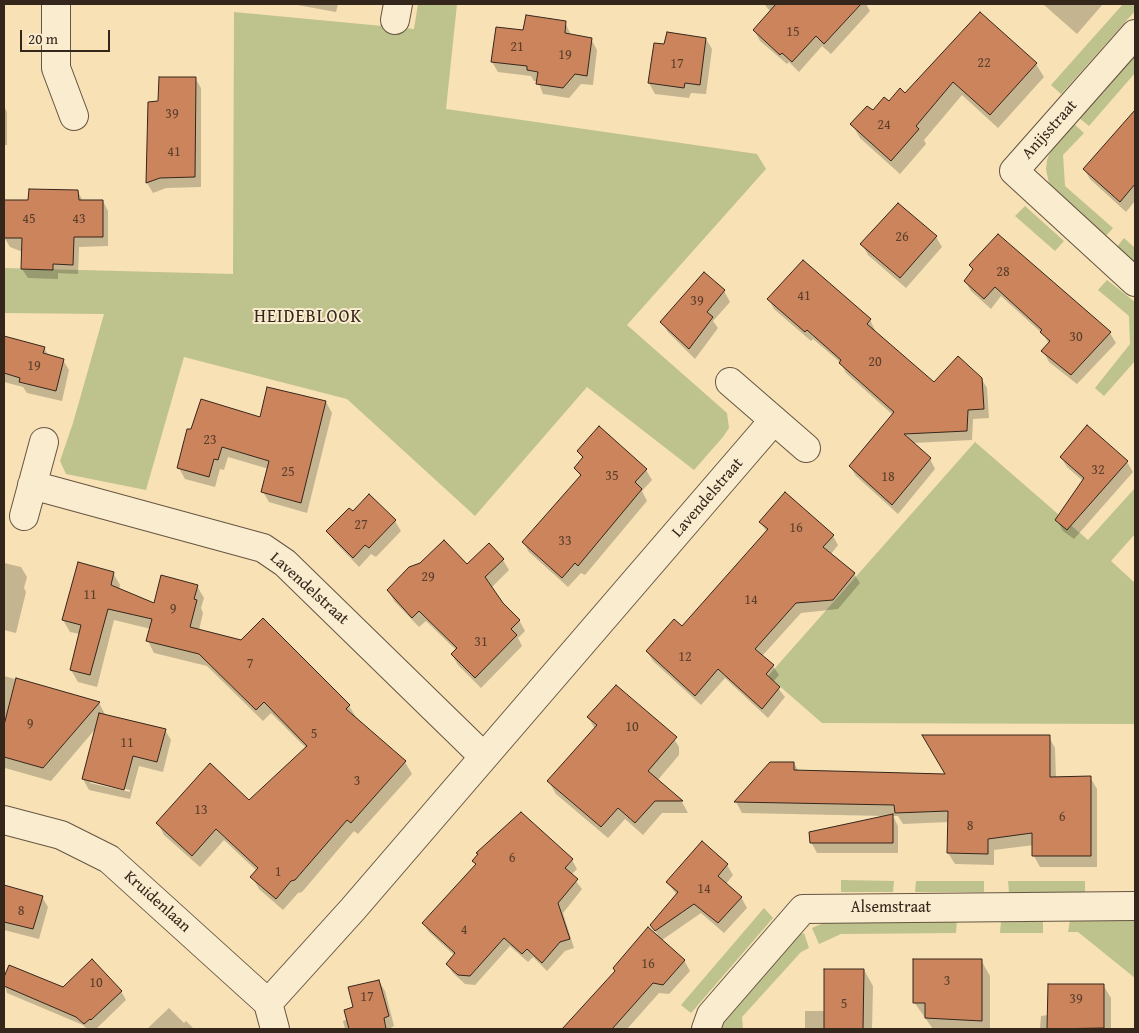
<!DOCTYPE html>
<style>
body{margin:0}
#map{position:relative;width:1139px;height:1033px;overflow:hidden;background:#f7e1b5;font-family:"Gentium Book Plus",serif}
canvas{display:block}
.frame{position:absolute;inset:0;border:5px solid #35261c;pointer-events:none}
.scale{position:absolute;left:20px;top:30px;width:90px;height:22px;box-sizing:border-box;border:2px solid #35261c;border-top:0;padding-left:6px;font-size:15px;line-height:18px;white-space:nowrap;color:#35261c;-webkit-text-stroke:4px #faeccf;paint-order:stroke}
</style>
<div id="map">
<canvas width="1139" height="1033"></canvas>
<div class="frame"></div>
<div class="scale">20 m</div>
</div>
<script>
const context = document.querySelector('canvas').getContext('2d');
context.lineJoin = 'round';
function fillPath(path, color) {
  context.fillStyle = color;
  context.fill(path, 'evenodd');
}
function shape(rows) {
  const path = new Path2D();
  for (const r of rows) {
    path.moveTo(r[0], r[1]);
    for (let i = 2; i < r.length; i += 2) path.lineTo(r[i], r[i + 1]);
  }
  return path;
}
function strokePath(path, color, width, dash) {
  context.strokeStyle = color;
  context.lineWidth = width;
  context.lineCap = dash ? 'butt' : 'round';
  context.setLineDash(dash || []);
  context.stroke(path);
}
function write(font, color, halo, rows, align = 'center') {
  context.font = font + ' "Gentium Book Plus",serif';
  context.lineWidth = 4;
  context.setLineDash([]);
  context.textBaseline = 'middle';
  context.strokeStyle = halo;
  context.fillStyle = color;
  for (const [text, x, y, turn = 0] of rows) {
    context.save();
    context.translate(x, y);
    context.rotate((+turn || 0) * Math.PI / 180);
    context.textAlign = isNaN(turn) ? turn : align;
    if (halo) context.strokeText(text, 0, 0);
    context.fillText(text, 0, 0);
    context.restore();
  }
}
const green = shape([
 [418,4,457,4,446,109,757,154,766,169,627,325,727,413,729,428,723,437,694,470,587,387,475,516,347,399,184,357,146,490,66,474,60,461,73,423,104,314,4,313,4,268,233,274,234,12,414,29],
 [1123,4,1132,4,1135,7,1135,11,1061,94,1051,85],
 [1135,53,1135,73,1089,126,1078,117],
 [1073,123,1084,133,1063,155,1065,186,1113,228,1104,238,1050,188,1046,169,1047,160,1053,145],
 [1025,206,1064,241,1055,251,1015,216],
 [1124,238,1135,248,1135,267,1115,249],
 [1107,280,1135,302,1135,361,1104,396,1095,388,1130,344,1129,316,1098,290],
 [975,442,1088,540,1135,488,1135,534,1111,561,1135,583,1135,724,822,723,768,676],
 [841,880,894,881,893,892,841,892],
 [916,881,984,881,984,892,915,892],
 [1008,881,1085,881,1085,894,1009,893],
 [764,908,773,918,691,1013,681,1005],
 [957,920,956,933,841,934,819,944,812,928,828,921],
 [1070,920,1135,921,1135,978,1078,932,1068,932],
 [1043,921,1043,933,1000,933,1001,922],
 [804,933,809,948,801,952,742,1017,743,1029,721,1029,726,1015,793,937]
]);
const shadow = shape([
 [292,4,338,4,336,12],
 [764,4,866,4,870,11,831,54,822,46,799,72,789,62,787,64,760,41,754,30,771,12],
 [1043,4,1103,4,1077,34],
 [980,13,1036,64,1044,77,998,128,962,95,924,140,926,144,900,174,860,138,852,124,905,95],
 [565,22,571,35,591,39,597,50,593,85,581,84,569,98,543,94,538,81,534,81,531,76,498,72,492,62,525,31],
 [706,39,712,49,706,94,691,93,689,98,655,94,649,83,655,44,665,46],
 [195,78,201,88,201,187,166,188,153,193,147,183,149,103,159,102],
 [4,106,7,112,7,145,4,145],
 [1133,114,1135,116,1135,201,1126,212,1090,179,1084,169],
 [78,192,83,201,103,201,108,211,108,246,79,247,78,274,58,273,58,279,28,278,22,269,23,252,10,247,4,237,29,201],
 [936,237,942,247,906,288,868,255,862,244],
 [971,265,1110,333,1116,343,1077,384,1049,362,1043,351,1049,344,1044,335,1001,296,991,309,971,291,965,281,973,270],
 [704,274,724,291,730,302,713,321,718,328,695,359,668,332,662,322],
 [769,299,870,320,875,330,874,331,934,384,981,378,987,388,989,418,973,419,972,440,913,443,930,459,935,469,898,514,856,476,850,466,893,415,846,373,841,363,813,339,811,341,774,309],
 [4,340,44,348,49,356,63,360,69,370,62,401,27,393,23,387,4,382],
 [326,402,332,413,307,513,269,502,263,492,269,469,228,457,224,470,220,469,215,487,185,479,179,468,261,419],
 [1088,427,1127,462,1133,472,1074,539,1063,531,1057,520,1083,481,1067,467,1061,457],
 [578,451,646,470,652,480,642,491,647,501,585,575,581,573,568,587,529,552,523,542,581,477,575,468,583,459],
 [395,521,401,531,376,557,371,554,359,567,334,541,328,531],
 [760,522,833,536,838,545,831,554,854,574,860,583,838,609,801,613,762,656,773,666,779,675,773,682,785,697,768,718,725,678,701,705,653,661,647,651,682,627,767,532],
 [503,560,509,570,491,588,502,604,519,620,525,631,518,638,522,646,481,688,458,665,452,655,456,650,426,621,419,627,394,601,388,590,467,566],
 [4,563,21,567,27,577,24,588,26,592,16,633,4,630],
 [113,573,120,585,119,590,154,605,197,586,204,598,201,608,203,613,199,630,349,706,356,717,405,762,412,774,358,834,354,831,302,892,298,893,283,910,259,889,252,877,257,871,224,840,200,867,164,835,158,823,249,801,306,748,271,713,263,721,207,666,154,653,148,641,151,629,114,620,97,687,78,682,71,670,80,634,70,632,63,620],
 [4,676,99,703,106,716,165,730,171,740,163,772,139,766,130,799,89,790,83,779,97,727,51,781,5,768],
 [90,780,130,790,130,792,90,783],
 [588,717,671,734,679,747,679,755,657,781,682,802,688,813,662,813,643,835,625,819,608,838,556,794,549,782,595,729],
 [1049,737,1055,748,1056,779,1090,777,1097,789,1097,867,1040,867,1034,856,1034,845,994,850,994,865,955,864,948,853,949,822,903,824,898,816,893,816,898,826,898,853,817,853,811,842,886,816,742,813,736,802,770,763,794,763,799,772,944,775],
 [572,860,577,869,571,875,582,889,563,913,574,948,565,951,547,971,533,957,528,962,510,946,475,985,465,984,453,973,447,964,454,955,429,932,423,923,476,865,474,861],
 [727,865,733,875,726,884,741,897,747,908,724,933,701,913,662,940,684,960,690,971,669,994,659,993,627,1029,564,1029,616,972,659,937,652,925,677,895,667,882],
 [4,886,42,897,48,907,39,939,4,930],
 [981,960,990,976,990,1029,933,1029,914,1002],
 [9,967,63,988,121,991,126,1000,97,1028,87,1029,83,1025,7,993,4,981],
 [864,970,873,986,872,1029,805,1029,805,1011,826,1011],
 [379,981,385,991,394,1026,389,1029,345,1029,343,1021,348,1019,354,1008],
 [1103,985,1111,998,1111,1029,1040,1029,1041,1016,1048,1015],
 [169,1008,184,1023,186,1021,194,1029,147,1029]
]);
const building = shape([
 [776,4,861,4,824,44,816,36,792,62,782,53,780,55,753,30,776,4],
 [980,12,1037,63,990,115,953,82,916,126,919,129,891,161,850,124,867,106,873,110,884,97,889,101,900,88,905,93,980,12],
 [526,15,566,21,565,33,592,38,587,76,575,74,563,88,536,84,538,72,527,70,527,66,491,62,496,27,523,30,526,15],
 [667,32,706,38,700,85,685,83,684,88,648,83,654,43,664,44,667,32],
 [159,77,196,77,195,177,160,178,146,183,148,102,158,101,159,77],
 [1135,110,1135,184,1120,202,1083,169,1135,110],
 [29,189,78,190,79,200,103,200,103,237,74,237,73,265,53,264,53,270,21,269,22,238,4,238,4,200,28,200,29,189],
 [898,203,937,236,900,278,860,244,898,203],
 [998,234,1111,332,1071,375,1041,351,1050,341,1040,332,1042,330,995,287,984,299,964,281,973,269,969,265,998,234],
 [803,260,871,319,867,324,934,382,958,356,982,378,984,409,968,410,967,431,904,434,931,458,892,505,849,466,894,412,839,363,841,360,807,330,805,332,767,299,803,260],
 [704,272,725,290,707,312,713,317,689,349,660,322,704,272],
 [4,336,45,347,43,353,64,359,56,391,19,382,20,378,4,373,4,336],
 [267,387,326,401,301,503,261,492,269,461,222,447,218,460,214,459,209,477,177,468,187,429,191,429,201,399,260,417,267,387],
 [1087,425,1128,461,1067,530,1055,520,1084,478,1060,457,1087,425],
 [599,426,647,469,635,482,642,489,578,566,575,563,562,578,522,542,581,475,574,468,583,457,577,451,599,426],
 [785,492,834,535,823,547,855,573,833,600,796,603,755,649,774,665,766,674,780,687,762,709,718,669,695,696,646,651,674,619,682,626,768,529,759,522,785,492],
 [369,494,396,520,369,548,365,545,353,558,326,531,349,508,353,511,369,494],
 [444,540,467,564,489,543,504,559,485,577,503,603,520,620,511,629,517,635,475,678,451,654,457,648,419,611,412,618,387,590,409,567,420,563,444,540],
 [78,562,114,572,111,585,154,603,161,575,198,585,194,599,197,600,190,627,241,640,263,618,350,705,346,709,406,761,351,823,347,820,295,880,291,881,276,899,250,877,258,868,216,829,192,856,156,823,210,763,249,800,307,746,264,702,256,710,199,654,146,641,152,619,108,609,90,675,70,670,81,625,62,620,78,562],
 [16,678,100,702,43,768,4,757,4,725,16,678],
 [616,685,677,737,648,771,683,801,655,801,635,823,618,808,601,827,547,781,597,725,587,717,616,685],
 [99,713,166,729,157,762,133,756,124,790,82,779,99,713],
 [922,735,1050,735,1050,777,1091,776,1091,856,1032,856,1032,833,988,839,988,854,947,853,948,811,895,813,894,805,734,802,770,762,794,762,794,770,945,774,922,735],
 [521,812,573,859,565,868,578,879,558,903,570,939,560,942,542,963,527,949,522,954,504,938,470,976,458,975,446,964,455,953,422,923,476,864,472,861,478,854,476,853,521,812],
 [893,814,893,843,810,843,809,832,893,814],
 [702,841,728,864,718,876,742,897,718,923,694,904,655,931,650,925,678,892,666,882,702,841],
 [4,885,43,896,33,929,4,922,4,885],
 [648,927,685,960,663,985,653,983,612,1029,562,1029,615,971,613,968,648,927],
 [92,959,122,991,91,1020,90,1019,84,1024,76,1017,4,986,4,977,9,965,63,987,92,959],
 [913,959,982,959,982,1021,925,1018,925,1003,913,1003,913,959],
 [824,969,864,969,863,1029,824,1029,824,969],
 [379,980,389,1016,384,1018,386,1029,349,1029,344,1010,353,1007,348,987,379,980],
 [1048,984,1104,984,1104,1028,1047,1029,1048,984]
]);
const street = shape([
 [56,4,56,68,74,116],
 [395,20,398,4],
 [1135,34,1014,171,1135,282],
 [730,382,806,448],
 [32,485,263,548,285,563,483,756],
 [24,516,44,442],
 [4,820,61,835,109,859,268,1003,275,1029],
 [268,1003,353,909,774,420],
 [706,1029,711,1015,803,909,1135,906]
]);
const numberNames = [
 ["15",793,32],
 ["21",517,47],
 ["19",565,55],
 ["22",984,63],
 ["17",677,64],
 ["39",172,114],
 ["24",884,125],
 ["41",174,152],
 ["45",29,219],
 ["43",79,219],
 ["26",902,237],
 ["28",1003,272],
 ["41",804,296],
 ["39",697,301],
 ["30",1076,337],
 ["20",875,362],
 ["19",34,366],
 ["23",210,440],
 ["32",1098,470],
 ["25",288,472],
 ["35",612,476],
 ["18",888,477],
 ["27",361,525],
 ["16",796,528],
 ["33",565,541],
 ["29",428,577],
 ["11",90,595],
 ["14",751,600],
 ["9",173,609],
 ["31",481,642],
 ["12",685,657],
 ["7",250,664],
 ["9",30,724],
 ["10",632,727],
 ["5",314,734],
 ["11",127,743],
 ["3",357,781],
 ["13",201,810],
 ["6",1062,817],
 ["8",970,826],
 ["6",512,858],
 ["1",278,872],
 ["14",704,889],
 ["8",21,911],
 ["4",464,930],
 ["16",648,964],
 ["3",947,981],
 ["10",96,983],
 ["17",367,997],
 ["39",1076,999],
 ["5",844,1004]
];
const streetNames = [
 ["Anijsstraat",1050,130,-48],
 ["Lavendelstraat",708,498,-49],
 ["Lavendelstraat",309,589,42],
 ["Kruidenlaan",157,902,42],
 ["Alsemstraat",891,908]
];
const neighbourhoodNames = [
 ["HEIDEBLOOK",308,317]
];
fillPath(green, '#bec28c');
fillPath(shadow, '#0003');
fillPath(building, '#cb845b');
strokePath(building, '#35261c', 1);
strokePath(street, '#665542', 30);
strokePath(street, '#faeccf', 28);
write('14px', '#5a3e2c', null, numberNames);
write('16px', '#35261c', '#faeccf', streetNames);
context.letterSpacing = '1px';
write('18px', '#35261c', '#faeccf', neighbourhoodNames);
context.letterSpacing = '0px';
</script>
